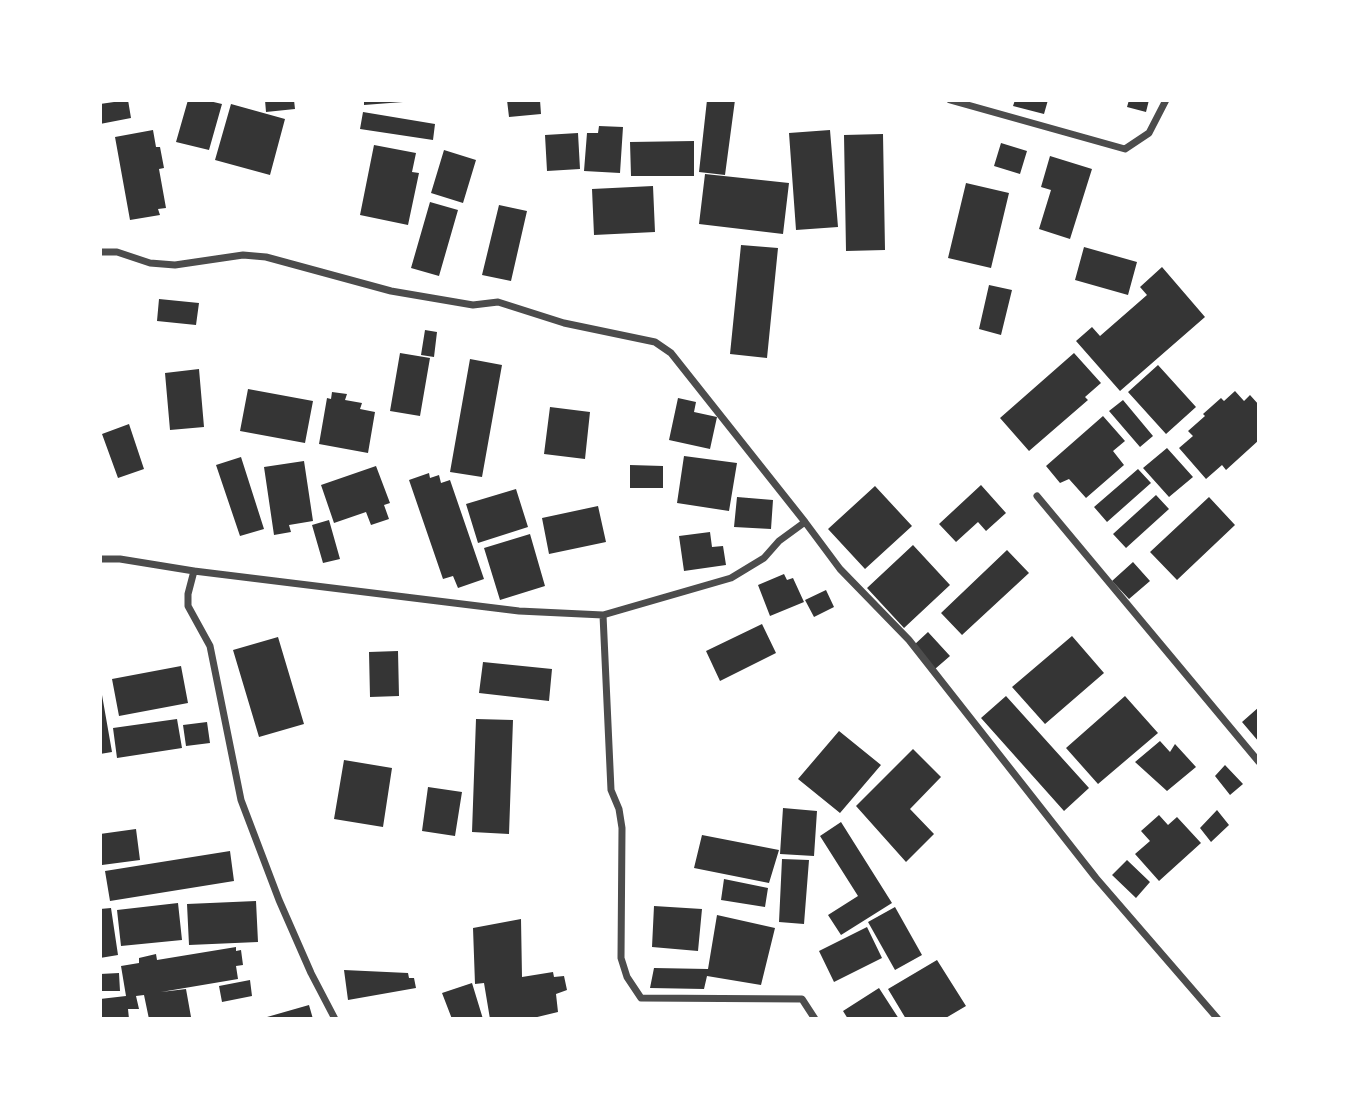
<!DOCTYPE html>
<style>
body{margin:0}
#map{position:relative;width:1359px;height:1119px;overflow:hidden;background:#fff;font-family:Cabin,sans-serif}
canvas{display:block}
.frame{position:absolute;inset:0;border:102px solid #fff;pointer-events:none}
</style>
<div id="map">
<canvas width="1359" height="1119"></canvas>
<div class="frame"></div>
</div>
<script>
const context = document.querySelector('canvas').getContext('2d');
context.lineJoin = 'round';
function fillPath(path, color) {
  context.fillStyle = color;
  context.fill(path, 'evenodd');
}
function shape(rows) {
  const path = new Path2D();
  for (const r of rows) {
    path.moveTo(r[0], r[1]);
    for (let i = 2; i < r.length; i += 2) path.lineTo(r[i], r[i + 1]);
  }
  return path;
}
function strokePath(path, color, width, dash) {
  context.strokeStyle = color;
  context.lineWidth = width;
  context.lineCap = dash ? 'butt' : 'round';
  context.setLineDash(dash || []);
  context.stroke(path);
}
const building = shape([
 [128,100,131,118,100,124,100,104],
 [188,100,205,100,222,104,209,150,176,142],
 [265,100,294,100,295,109,266,112],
 [364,100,403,100,403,102,364,105],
 [507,100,540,100,541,114,509,117],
 [707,100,735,100,725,175,699,172],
 [1015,100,1048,100,1044,114,1013,106],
 [1129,100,1149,100,1146,112,1127,107],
 [231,104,285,119,270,175,215,160],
 [363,112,435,124,433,140,360,129],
 [599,126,623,127,620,173,584,171,587,133,598,133],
 [153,130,156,147,160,147,164,168,159,169,166,208,158,209,160,215,130,220,115,137],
 [830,130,838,227,796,230,789,133],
 [578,133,580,169,547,171,545,135],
 [883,134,885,250,846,251,844,135],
 [694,141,694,176,631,176,630,142],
 [1001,143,1027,151,1020,174,994,166],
 [374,145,416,153,412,172,419,173,408,225,360,215],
 [444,150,476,160,463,203,431,193],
 [1050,156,1092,169,1070,239,1039,229,1051,190,1041,187],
 [705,174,789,183,783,234,699,224],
 [966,183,1009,193,991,268,948,258],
 [653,186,655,232,594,235,592,189],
 [430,202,458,210,439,276,411,268],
 [499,205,527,211,511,281,482,275],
 [741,245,778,248,767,358,730,354],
 [1084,247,1137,262,1128,295,1075,280],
 [1162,267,1205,317,1120,391,1076,341,1092,327,1100,336,1147,295,1140,287],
 [989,285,1012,290,1001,335,979,329],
 [159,299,199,303,196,325,157,321],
 [425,330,437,332,434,357,421,355],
 [400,353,430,358,420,416,390,411],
 [1074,353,1101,383,1085,397,1088,400,1029,451,1000,418],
 [470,359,502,365,482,477,450,472],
 [1158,365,1196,407,1166,434,1128,392],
 [199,369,204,427,170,430,165,373],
 [248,389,313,401,305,443,240,431],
 [1235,391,1244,401,1250,395,1259,405,1259,440,1226,470,1222,465,1206,479,1179,448,1193,436,1188,431,1205,416,1203,414,1221,398,1224,401],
 [332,392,347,394,345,400,362,403,360,409,375,412,368,453,319,444,327,398,331,399],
 [678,398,696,402,694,412,717,417,710,449,669,440],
 [1123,400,1153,436,1140,447,1109,411],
 [550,407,590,412,585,459,544,454],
 [1103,416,1125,441,1113,451,1124,465,1086,498,1069,479,1060,483,1046,466],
 [129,424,144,469,118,478,102,434],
 [1167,448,1193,477,1169,497,1143,468],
 [684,456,737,463,729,511,677,503],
 [241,457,264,529,240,536,216,465],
 [304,461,313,521,289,525,291,532,274,535,264,467],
 [630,465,663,466,663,488,630,488],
 [376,466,390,503,384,505,389,519,371,525,366,512,334,523,321,485],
 [1138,469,1151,483,1107,522,1094,507],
 [429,473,430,478,439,475,441,483,450,480,484,579,458,588,453,576,443,579,409,480],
 [981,485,1006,513,986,531,978,522,956,542,939,524],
 [875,486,912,526,865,569,828,529],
 [516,489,528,527,478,543,466,504],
 [1156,495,1169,509,1126,548,1113,534],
 [737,497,773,500,771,529,734,527],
 [1209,497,1235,525,1177,580,1150,552],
 [598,506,606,542,549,554,542,518],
 [329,520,340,559,323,563,312,525],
 [710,532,712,547,723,546,726,565,684,571,679,536],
 [530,534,545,586,500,600,484,548],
 [913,545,950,585,904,628,867,588],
 [1007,550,1029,573,962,635,941,613],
 [1133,562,1150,581,1129,599,1112,581],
 [784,574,787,580,793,578,804,602,770,616,758,585],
 [826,590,834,607,814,617,805,600],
 [762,624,776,653,720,681,706,651],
 [928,632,950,656,935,669,914,645],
 [1072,636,1104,673,1045,724,1012,687],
 [278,637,304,724,259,737,233,650],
 [398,651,399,696,370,697,369,652],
 [483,662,552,669,549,701,479,693],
 [181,666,188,703,119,716,112,679],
 [102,695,112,752,100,754,100,696],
 [1006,696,1089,788,1064,811,981,718],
 [1125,696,1158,733,1098,784,1066,748],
 [1259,707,1259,742,1242,722],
 [177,719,182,748,117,758,113,728],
 [476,719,513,720,509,834,472,832],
 [207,722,210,743,186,746,183,725],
 [839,731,881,765,840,813,798,779],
 [1160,741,1170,752,1175,744,1196,767,1167,791,1135,762],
 [913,749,941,777,910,809,934,834,906,862,856,806],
 [344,760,392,768,383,827,334,819],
 [1225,765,1243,784,1230,795,1215,776],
 [428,787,462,792,455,836,422,831],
 [783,808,817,811,814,856,780,854],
 [1217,810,1229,825,1211,842,1200,828],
 [1159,815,1168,825,1177,817,1201,843,1159,881,1135,854,1150,841,1141,831],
 [841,822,892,903,841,935,828,915,858,896,820,836],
 [136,829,140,860,102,865,100,834],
 [702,835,779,850,769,883,694,868],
 [230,851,234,881,110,901,105,871],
 [782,859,809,860,804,924,779,922],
 [1127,860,1150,882,1136,898,1112,875],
 [724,879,768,888,765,907,721,900],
 [256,901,258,942,189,945,187,904],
 [178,903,182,940,121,946,117,910],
 [654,906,702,909,698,951,652,947],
 [895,907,922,955,895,970,868,922],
 [111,908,118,955,100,958,100,909],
 [717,915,775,928,761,985,707,976,704,989,650,988,654,968,708,969],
 [521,919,522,977,553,972,554,977,564,976,567,990,556,994,558,1012,529,1019,490,1019,484,983,475,984,473,928],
 [867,927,882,958,834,982,819,951],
 [236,947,236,951,241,950,243,965,236,966,238,979,161,992,186,989,191,1017,149,1019,144,995,136,996,139,1009,128,1009,129,1019,100,1019,100,999,126,996,121,966,139,963,139,958,156,954,157,960],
 [937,960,966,1006,944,1019,906,1019,888,989],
 [344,970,408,973,409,978,414,978,416,988,348,1000],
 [119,973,120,991,100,991,100,974],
 [250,980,252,996,222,1002,219,986],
 [472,983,483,1019,452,1019,442,993],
 [879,988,899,1019,848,1019,843,1011],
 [309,1005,313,1019,260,1019]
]);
const minor = shape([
 [950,100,1125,149,1149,133,1166,100],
 [100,252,117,252,150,263,175,265,243,255,266,257,391,291,473,305,498,302,564,323,655,342,671,353,805,522,840,569,909,640,1096,878,1218,1019],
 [1037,496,1259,762],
 [100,559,120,559,194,571,519,611,603,615,731,578,764,558,779,541,805,522],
 [194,571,188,594,188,606,210,646,241,800,279,900,311,973,335,1019],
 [603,615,611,790,619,809,622,828,621,958,627,977,641,998,802,999,815,1019]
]);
fillPath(building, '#353535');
strokePath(minor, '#4c4c4c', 7);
</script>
